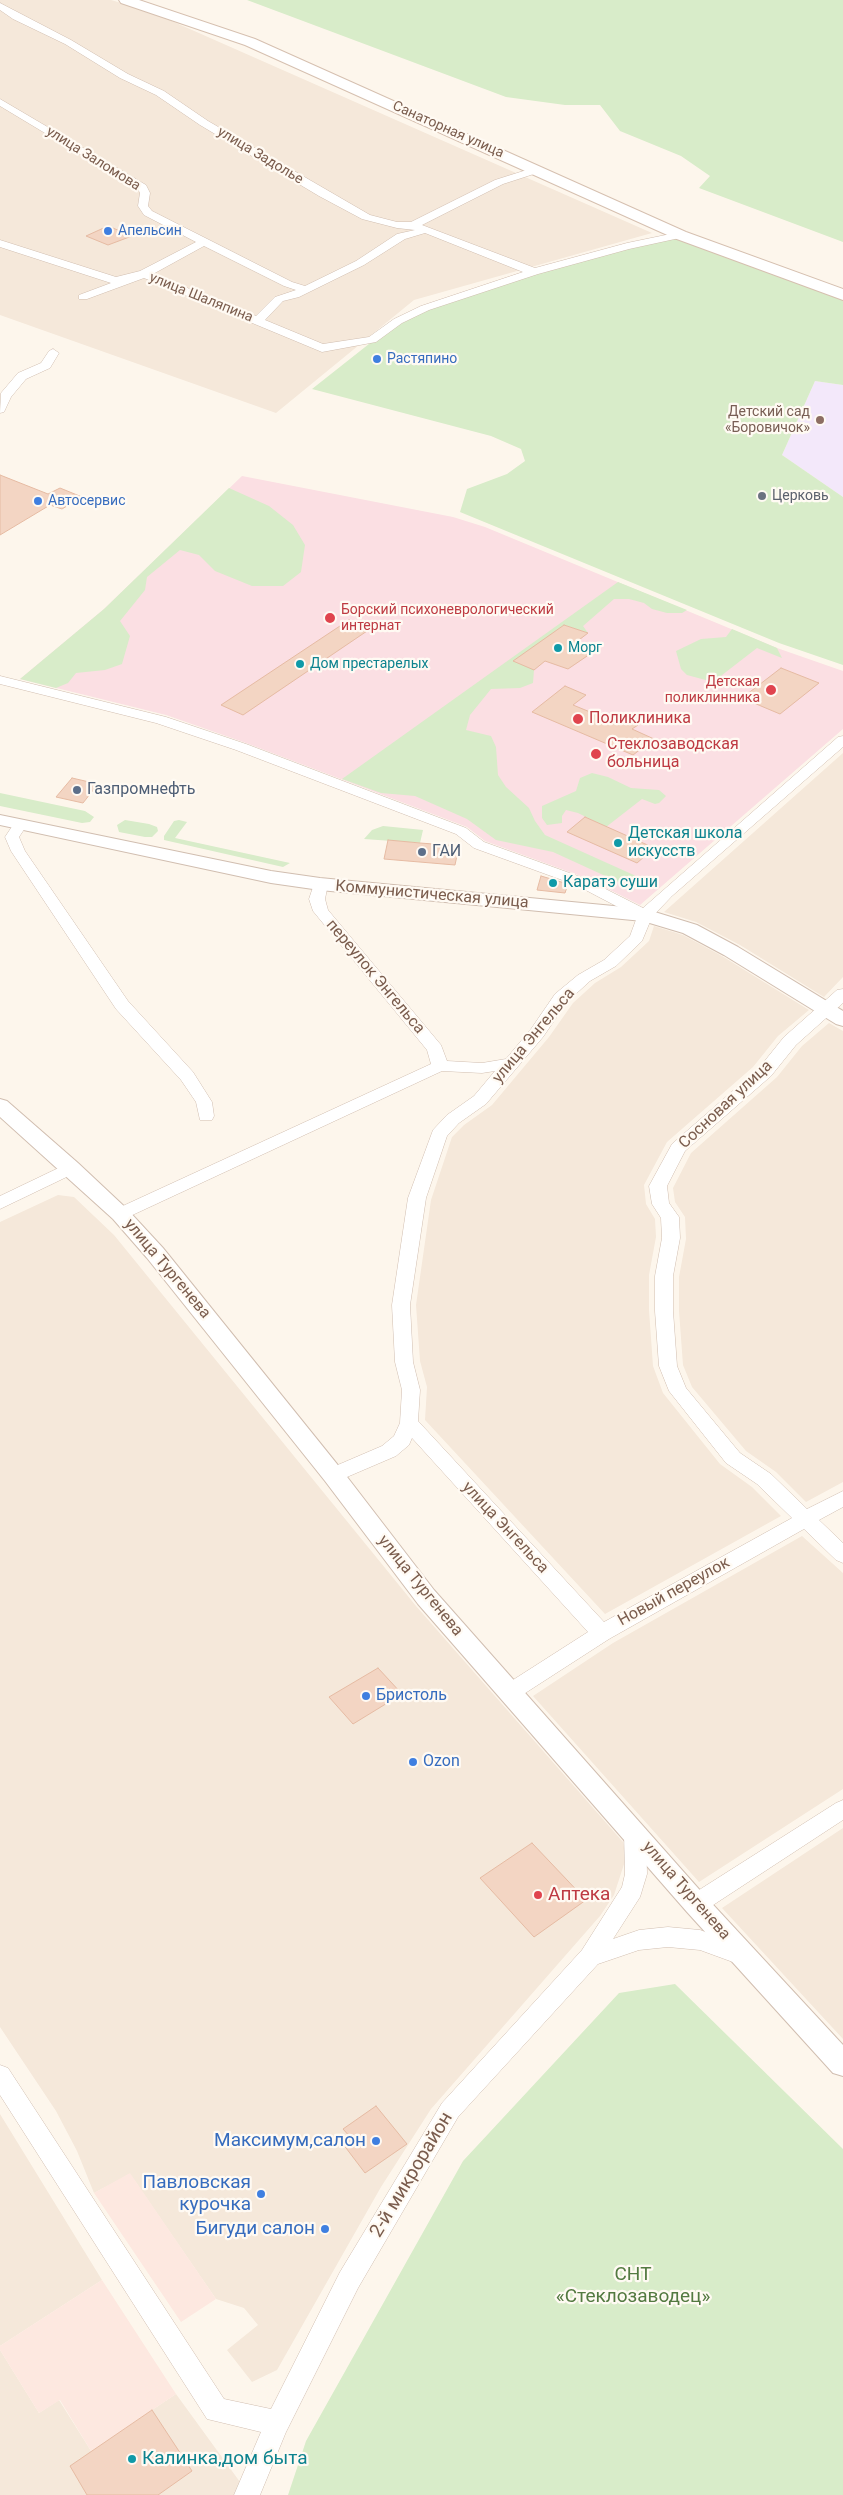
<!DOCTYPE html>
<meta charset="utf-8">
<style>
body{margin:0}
canvas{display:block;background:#fdf6ec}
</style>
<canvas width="843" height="2495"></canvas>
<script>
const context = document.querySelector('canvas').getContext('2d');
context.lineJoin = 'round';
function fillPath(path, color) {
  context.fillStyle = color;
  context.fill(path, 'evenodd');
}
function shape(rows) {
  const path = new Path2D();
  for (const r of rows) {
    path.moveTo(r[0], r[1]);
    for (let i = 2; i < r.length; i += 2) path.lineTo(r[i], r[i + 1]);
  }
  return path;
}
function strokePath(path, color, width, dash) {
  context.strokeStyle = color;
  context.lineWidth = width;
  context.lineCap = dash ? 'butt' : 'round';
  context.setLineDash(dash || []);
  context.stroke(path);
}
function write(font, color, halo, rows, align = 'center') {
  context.font = font + ' Roboto,sans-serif';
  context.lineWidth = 4.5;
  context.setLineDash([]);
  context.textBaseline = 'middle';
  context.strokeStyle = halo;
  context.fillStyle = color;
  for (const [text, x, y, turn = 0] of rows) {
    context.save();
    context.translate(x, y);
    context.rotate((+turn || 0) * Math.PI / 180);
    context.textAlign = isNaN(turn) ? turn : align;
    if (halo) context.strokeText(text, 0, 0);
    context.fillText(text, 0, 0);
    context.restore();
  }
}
const residential = shape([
 [0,0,111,0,149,11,652,233,414,300,276,413,0,315],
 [843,753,843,977,824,997,740,945,696,922,664,912],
 [654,926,683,935,722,956,809,1010,778,1036,753,1067,667,1142,644,1185,646,1204,655,1219,656,1237,649,1275,649,1310,653,1366,663,1393,720,1464,752,1487,781,1516,605,1614,425,1420,427,1387,420,1361,416,1305,431,1200,452,1137,464,1125,492,1105,549,1037,573,1003,595,983,621,967,649,941],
 [829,1023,843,1031,843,1482,806,1502,776,1472,746,1451,692,1387,683,1365,679,1311,679,1277,686,1239,685,1217,675,1202,673,1188,691,1153,777,1077,802,1046],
 [58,1195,74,1197,114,1235,416,1606,623,1842,626,1858,614,1895,600,1916,431,2109,381,2187,277,2370,252,2382,227,2350,258,2325,244,2308,216,2299,130,2174,94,2193,77,2151,56,2111,0,2027,0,1222],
 [802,1536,843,1573,843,1789,699,1882,533,1696,613,1643],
 [843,1828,843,2039,722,1908],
 [0,2114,102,2280,0,2346],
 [0,2350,39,2413,59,2400,91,2451,176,2394,240,2482,236,2495,0,2495]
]);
const commercial = shape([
 [130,2173,216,2299,181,2322,94,2193],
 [102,2280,176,2394,91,2451,60,2400,39,2413,0,2350,0,2346]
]);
const education = shape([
 [815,381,843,385,843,497,782,455]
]);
const medical = shape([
 [242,476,453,517,485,527,777,648,843,671,843,729,640,905,586,878,485,841,467,827,246,743,166,715,20,679,104,609]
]);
const green = shape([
 [247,0,843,0,843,242,699,188,710,176,681,156,620,131,600,105,565,105,506,97],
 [680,235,843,295,843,385,815,381,782,455,843,497,843,665,779,643,460,512,467,489,507,474,525,461,521,449,491,436,312,389,398,321,481,289],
 [229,488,269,506,293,525,305,545,301,572,283,586,252,586,215,571,199,555,180,550,147,577,145,590,120,621,130,636,122,664,105,670,76,673,68,683,56,688,20,679,104,609],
 [618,582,687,610,682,613,667,613,652,609,644,603,629,599,614,599,583,626,588,633,564,625,534,670,533,683,520,688,491,689,470,715,466,730,491,736,496,747,498,775,506,787,529,808,535,821,545,835,636,876,625,885,553,852,496,840,467,819,415,796,381,793,342,779],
 [732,629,777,648,782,658,757,648,713,682,687,675,681,669,676,651,701,639,726,637],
 [592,773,608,777,631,788,659,790,666,796,659,803,655,804,642,799,606,827,578,813,566,810,562,816,562,823,547,825,542,818,542,806,576,791,580,778],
 [0,793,85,811,94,817,90,822,82,823,0,806],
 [125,820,149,824,157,827,158,831,152,837,145,837,119,832,117,825],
 [179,820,187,822,175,838,290,863,283,867,164,840,164,836,174,821],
 [383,826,423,830,420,843,364,839,372,830],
 [675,1984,843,2149,843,2495,288,2495,306,2441,463,2161,619,1993]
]);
const building = shape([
 [108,226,132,236,108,245,86,236,108,226],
 [0,475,48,494,60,488,82,497,62,509,50,505,0,535,0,475],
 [349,620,370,629,243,715,221,705,349,620],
 [564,625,588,633,575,643,593,652,568,669,545,661,534,670,513,661,564,625],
 [781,668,819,683,780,714,742,698,781,668],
 [565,686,586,695,573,705,612,721,618,716,638,725,632,729,654,739,633,755,532,712,565,686],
 [72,778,98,784,83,803,56,797,72,778],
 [585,817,632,838,654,848,637,863,567,832,585,817],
 [388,840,420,843,459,846,455,865,384,859,388,840],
 [541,876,568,884,565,893,537,890,541,876],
 [378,1668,402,1694,353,1724,329,1697,378,1668],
 [532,1843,586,1900,534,1937,480,1878,532,1843],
 [376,2106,407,2144,365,2173,343,2144,351,2138,343,2129,376,2106],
 [152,2410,192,2471,158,2495,87,2495,70,2466,152,2410]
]);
const minor = shape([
 [0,3,71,40,128,74,164,91,208,121,370,215,397,222,411,222,495,180,536,167,541,170,540,172,503,184,422,225,535,268,627,243,680,232,685,235,684,237,629,249,538,274,429,310,402,323,376,342,322,352,144,278,87,299,79,299,79,295,111,283,0,247,0,240,116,277,140,271,196,242,144,215,138,206,140,193,138,189,0,106,0,99,146,185,150,193,148,206,152,211,292,282,305,286,356,261,397,234,415,230,397,228,362,219,319,196,200,125,156,95,120,78,65,44,13,19,0,10,0,3],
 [425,233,523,272,421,306,394,319,369,337,323,344,265,320,283,301,299,297,364,265,405,239,425,233],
 [204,246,284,286,296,290,275,297,256,316,153,274,204,246],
 [53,349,59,353,50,368,26,379,11,397,4,412,0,413,1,393,18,373,41,363,49,351,53,349],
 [0,676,166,717,246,744,466,828,484,842,586,879,643,908,838,737,843,736,843,747,672,896,652,917,642,941,616,966,590,981,567,1002,543,1037,486,1104,459,1123,447,1136,426,1198,410,1305,413,1362,420,1390,418,1421,604,1622,792,1518,757,1484,726,1463,669,1391,659,1366,655,1311,655,1276,662,1238,661,1218,652,1204,649,1186,672,1144,759,1068,784,1037,837,990,843,989,843,1003,796,1045,771,1076,685,1151,667,1186,669,1203,679,1217,680,1238,673,1276,673,1311,677,1366,686,1388,740,1453,771,1474,807,1509,843,1491,843,1507,819,1520,843,1543,843,1563,836,1560,804,1529,609,1639,516,1699,509,1701,502,1699,499,1693,502,1687,588,1632,412,1438,409,1445,396,1456,340,1480,333,1482,326,1480,324,1475,326,1470,382,1446,394,1436,400,1423,402,1390,395,1362,392,1305,408,1198,433,1130,447,1115,474,1096,495,1071,482,1073,442,1071,126,1218,120,1220,114,1218,111,1214,114,1210,431,1064,427,1050,313,911,309,899,315,881,325,881,328,884,325,899,328,910,441,1045,447,1061,482,1063,506,1059,531,1029,555,994,578,975,604,960,630,936,637,917,576,885,474,848,456,834,236,750,156,723,0,684,0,676],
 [20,821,27,825,19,837,25,851,128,1001,193,1072,212,1102,214,1116,212,1120,200,1120,196,1102,181,1080,116,1009,11,851,5,837,15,822,20,821],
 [71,1162,77,1164,79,1168,77,1172,0,1209,0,1196,71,1162],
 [843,1800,843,1820,704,1911,696,1913,688,1911,685,1904,688,1897,836,1803,843,1800],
 [635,1824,643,1827,646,1833,647,1874,640,1897,613,1939,639,1930,668,1927,700,1930,749,1948,752,1955,749,1962,741,1965,700,1950,668,1947,639,1950,598,1964,458,2117,358,2288,286,2432,260,2495,234,2495,261,2432,207,2419,0,2095,0,2065,8,2068,224,2399,271,2409,340,2272,442,2103,582,1950,622,1887,625,1874,624,1833,627,1827,635,1824]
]);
const tertiary = shape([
 [0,815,271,871,320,878,645,909,697,925,738,947,843,1011,843,1026,836,1024,724,955,683,933,643,921,320,890,271,883,0,825,0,815],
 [0,1099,7,1101,78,1163,127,1209,163,1248,341,1469,434,1590,705,1896,843,2045,843,2076,833,2073,687,1912,418,1604,325,1481,147,1258,113,1219,0,1117,0,1099]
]);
const secondary = shape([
 [119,0,139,0,255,39,686,232,843,289,843,300,674,238,245,45,121,3,119,0]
]);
const markers = [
 [108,231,5,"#3f7fe0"],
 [377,359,5,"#3f7fe0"],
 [820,420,5,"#8d6e63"],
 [762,496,5,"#6b7280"],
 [38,501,5,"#3f7fe0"],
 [330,618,6,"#e0444e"],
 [558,648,5,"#0f9aa8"],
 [300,664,5,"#0f9aa8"],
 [771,690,6,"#e0444e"],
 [578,719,6,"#e0444e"],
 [596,754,6,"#e0444e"],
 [77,790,5,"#5c6f8a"],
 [618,843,5,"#0f9aa8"],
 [422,852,5,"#5c6f8a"],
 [553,883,5,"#0f9aa8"],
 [366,1696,5,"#3f7fe0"],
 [413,1762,5,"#3f7fe0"],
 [538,1895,5,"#e0444e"],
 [376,2141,5,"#3f7fe0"],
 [261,2194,5,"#3f7fe0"],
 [325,2229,5,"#3f7fe0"],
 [132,2459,5,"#0f9aa8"]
];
const farStreetnames = [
 ["Санаторная улица",448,130,24],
 ["улица Задолье",260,156,31],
 ["улица Заломова",93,159,32],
 ["улица Шаляпина",201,298,22]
];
const farShopnames = [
 ["Апельсин",118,231],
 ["Растяпино",387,359],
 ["Автосервис",48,501]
];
const farEducationnames = [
 ["Детский сад",810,412],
 ["«Боровичок»",810,428]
];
const farWorshipnames = [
 ["Церковь",772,496]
];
const farHealthnames = [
 ["Борский психоневрологический",341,610],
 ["интернат",341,626],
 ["Детская",760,682,"right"],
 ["поликлинника",760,698,"right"]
];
const farCulturenames = [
 ["Морг",568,648],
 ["Дом престарелых",310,664]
];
const healthNames = [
 ["Поликлиника",589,719],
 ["Стеклозаводская",607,745],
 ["больница",607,763]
];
const serviceNames = [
 ["Газпромнефть",87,790],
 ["ГАИ",432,852]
];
const cultureNames = [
 ["Детская школа",628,834],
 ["искусств",628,852],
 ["Каратэ суши",563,883]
];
const streetNames = [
 ["Коммунистическая улица",432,895,5],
 ["переулок Энгельса",375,977,50],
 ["улица Энгельса",534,1036,-50],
 ["Сосновая улица",726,1105,-43],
 ["улица Тургенева",167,1269,50],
 ["улица Энгельса",505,1528,47],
 ["улица Тургенева",420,1586,51],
 ["Новый переулок",674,1592,-29],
 ["улица Тургенева",686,1891,49]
];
const shopNames = [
 ["Бристоль",376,1696],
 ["Ozon",423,1762]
];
const nearHealthnames = [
 ["Аптека",548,1895]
];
const nearShopnames = [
 ["Максимум,салон",366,2141],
 ["Павловская",251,2183],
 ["курочка",251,2205],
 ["Бигуди салон",315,2229]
];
const nearStreetnames = [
 ["2-й микрорайон",412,2175,-59]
];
const nearParknames = [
 ["СНТ",633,2275],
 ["«Стеклозаводец»",633,2297]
];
const nearCulturenames = [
 ["Калинка,дом быта",142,2459]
];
fillPath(residential, '#f5e8da');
fillPath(commercial, '#fde8e0');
fillPath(education, '#f3e8fa');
fillPath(medical, '#fbdfe3');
fillPath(green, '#d8ecc9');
fillPath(building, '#f3d5c3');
strokePath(building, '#e6bba3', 1);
strokePath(minor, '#d1beb0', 1);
strokePath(tertiary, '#d1beb0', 2);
strokePath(secondary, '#d6c0b0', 2);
fillPath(minor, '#fff');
fillPath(tertiary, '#fff');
fillPath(secondary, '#fff');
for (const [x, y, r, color] of markers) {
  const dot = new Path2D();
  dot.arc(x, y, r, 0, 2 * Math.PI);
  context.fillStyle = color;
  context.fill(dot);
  strokePath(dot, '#fffaf3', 2);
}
write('14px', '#7a5c4d', '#fffaf3', farStreetnames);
write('14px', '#366cbe', '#fffaf3', farShopnames, 'left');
write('14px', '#785e54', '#fffaf3', farEducationnames, 'right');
write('14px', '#5b616d', '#fffaf3', farWorshipnames, 'left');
write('14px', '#be3a42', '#fffaf3', farHealthnames, 'left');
write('14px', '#0d838f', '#fffaf3', farCulturenames, 'left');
write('16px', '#be3a42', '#fffaf3', healthNames, 'left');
write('16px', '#4e5e75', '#fffaf3', serviceNames, 'left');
write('16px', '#0d838f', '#fffaf3', cultureNames, 'left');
write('16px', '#7a5c4d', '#fffaf3', streetNames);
write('16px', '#366cbe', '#fffaf3', shopNames, 'left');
write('19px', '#be3a42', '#fffaf3', nearHealthnames, 'left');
write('19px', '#366cbe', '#fffaf3', nearShopnames, 'right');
write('19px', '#7a5c4d', '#fffaf3', nearStreetnames);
write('19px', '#537a41', '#fffaf3', nearParknames);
write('19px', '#0d838f', '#fffaf3', nearCulturenames, 'left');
</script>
